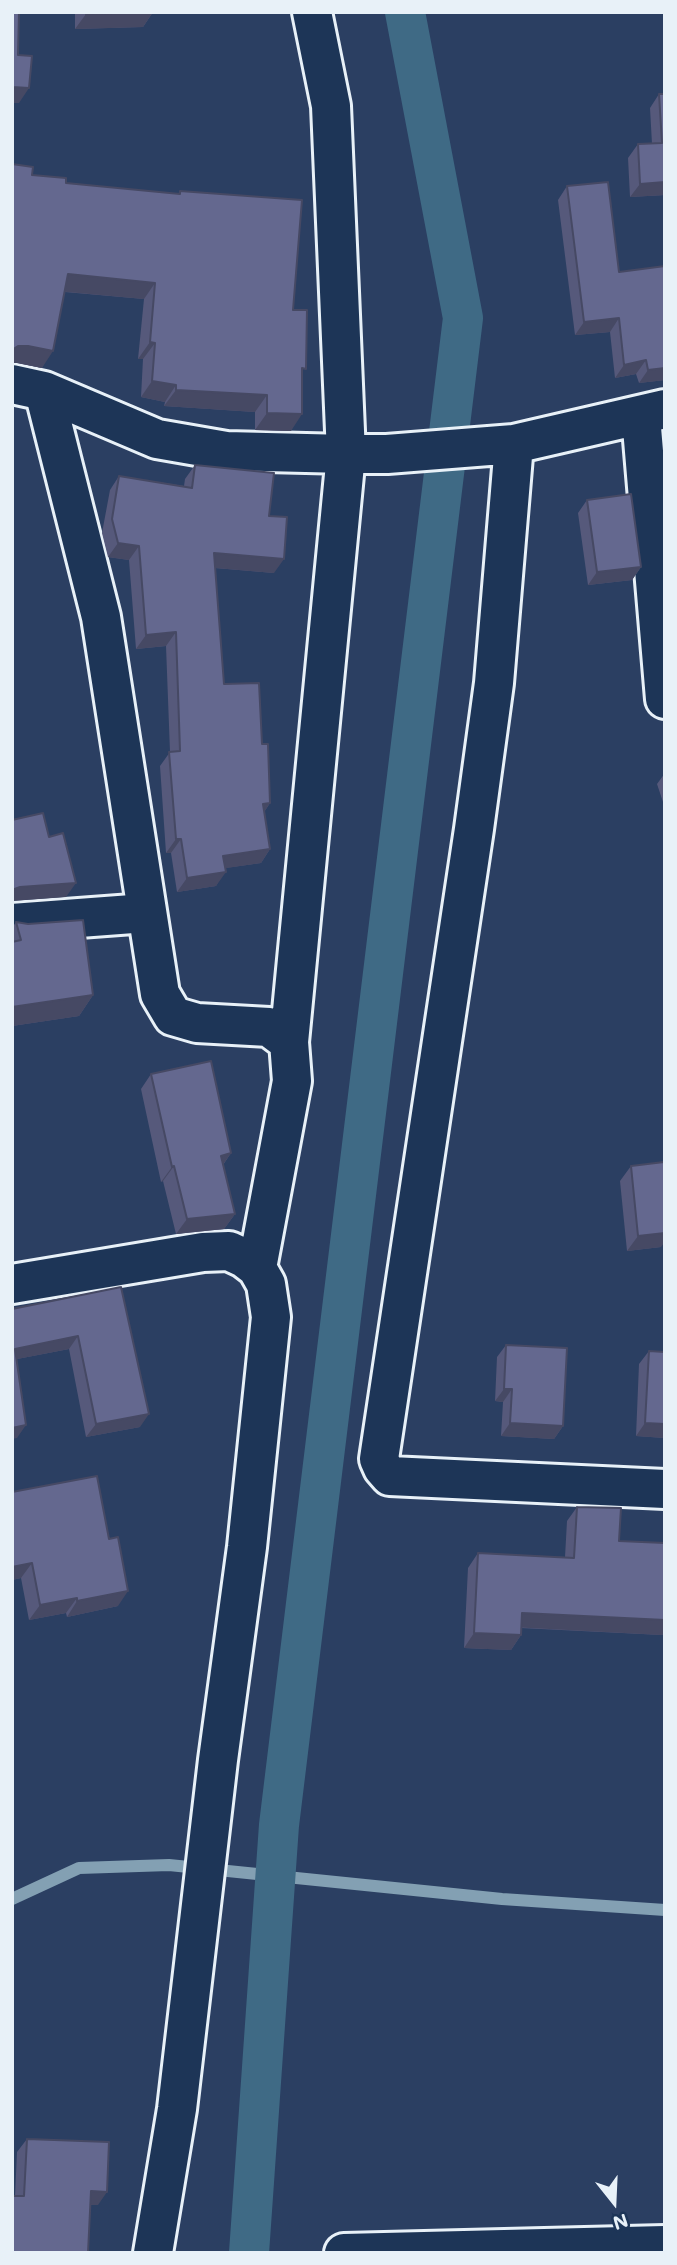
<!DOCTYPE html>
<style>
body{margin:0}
#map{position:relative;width:677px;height:2265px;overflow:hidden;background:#2b3f62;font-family:Mali,sans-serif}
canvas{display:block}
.frame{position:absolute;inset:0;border:14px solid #e8f1f8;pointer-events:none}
.north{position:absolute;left:579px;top:2167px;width:70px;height:70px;-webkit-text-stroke:5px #1d3557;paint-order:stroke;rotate:162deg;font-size:19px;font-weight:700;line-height:28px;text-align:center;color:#e8f1f8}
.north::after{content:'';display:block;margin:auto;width:24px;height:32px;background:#e8f1f8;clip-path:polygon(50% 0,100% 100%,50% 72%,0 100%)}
</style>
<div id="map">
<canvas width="677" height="2265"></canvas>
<div class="frame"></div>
<div class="north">N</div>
</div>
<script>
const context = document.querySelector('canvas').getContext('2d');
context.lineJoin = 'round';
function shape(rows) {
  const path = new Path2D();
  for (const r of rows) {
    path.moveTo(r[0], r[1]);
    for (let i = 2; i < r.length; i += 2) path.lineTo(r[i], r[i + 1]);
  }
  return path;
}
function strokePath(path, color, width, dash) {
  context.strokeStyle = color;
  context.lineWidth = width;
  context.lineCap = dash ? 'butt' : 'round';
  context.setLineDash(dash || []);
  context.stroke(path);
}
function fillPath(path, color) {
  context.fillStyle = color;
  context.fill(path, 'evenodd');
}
const stream = shape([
 [12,1899,79,1868,169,1865,502,1899,665,1910]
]);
const canal = shape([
 [249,2253,279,1825,463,318,405,12]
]);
const minor = shape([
 [12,384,44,391,157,439,226,451,346,454,331,106,312,12],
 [44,391,101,617,160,994,173,1016,197,1023,269,1027,289,1042,292,1081,257,1268],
 [641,416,665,699],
 [514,444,494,683,474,829,379,1459,383,1468,390,1476,665,1489],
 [12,923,146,913],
 [289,1042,346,454,387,454,514,444,665,409],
 [12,1284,203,1252,229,1251,244,1258,257,1268,266,1284,271,1317,247,1547,218,1760,177,2109,153,2253],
 [344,2253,665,2245]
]);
const wall = shape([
 [75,12,153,12,143,27,75,29],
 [659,94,665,94,665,195,630,197,628,158,638,144,652,144,650,108],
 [12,164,32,175,66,183,178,194,180,191,293,310,302,374,291,431,255,430,255,412,164,406,165,402,141,397,143,359,138,359,144,299,65,292,42,368,17,363,12,363],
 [567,186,619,272,665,266,665,380,639,383,636,374,615,378,610,332,575,335,558,200],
 [195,465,269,516,274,573,215,568,224,684,262,744,270,803,264,812,270,849,261,863,225,868,216,886,177,892,171,853,166,853,160,766,170,752,166,646,136,649,129,560,108,557,102,533,110,490,119,476,184,486,185,479],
 [587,500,641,567,632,580,588,585,578,513],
 [665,773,665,808,657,784],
 [16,922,93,995,79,1016,12,1026,12,928],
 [151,1074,231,1153,223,1165,235,1214,224,1229,176,1234,163,1181,161,1182,141,1089],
 [631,1166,661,1247,627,1251,620,1181],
 [121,1287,140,1427,86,1437,69,1349,17,1359,17,1438,12,1309],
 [506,1345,563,1426,554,1439,501,1436,503,1402,495,1401,497,1357],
 [649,1351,665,1438,636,1436,639,1364],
 [12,1492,118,1606,67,1617,66,1613,29,1620,21,1578,12,1580],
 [577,1507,619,1541,665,1543,665,1632,662,1635,521,1628,521,1635,511,1650,464,1648,468,1568,478,1553,565,1557,567,1521],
 [27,2139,98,2205,15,2196,17,2152]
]);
const shadedWall = shape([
 [153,12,143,27,75,29,86,14],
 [12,87,29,88,19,103,12,103],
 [665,182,665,195,630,197,640,184],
 [68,274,155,283,144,299,57,291],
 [619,318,610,332,575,335,584,322],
 [150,342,155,343,143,359,138,359],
 [18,346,28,346,53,351,42,368,17,363,12,363,12,350],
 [646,360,636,374,615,378,624,365],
 [665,368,665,380,639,383,648,370],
 [152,381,176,385,165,402,141,397],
 [176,390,267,395,255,412,164,406],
 [267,413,302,414,291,431,255,430],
 [118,543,139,546,129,560,108,557],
 [214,553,284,559,274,573,204,567],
 [641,567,632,580,588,585,597,572],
 [176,632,166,646,136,649,146,635],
 [270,803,261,817,263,804],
 [176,839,181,839,171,853,166,853],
 [270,849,261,863,213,870,223,856],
 [226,872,216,886,177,892,187,878],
 [76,883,66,897,12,901,12,890,20,887],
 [93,995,79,1016,12,1026,12,1007],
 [231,1153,220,1169,221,1156],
 [174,1166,163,1181,161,1182,172,1167],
 [235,1214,224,1229,176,1234,187,1219],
 [665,1233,665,1242,661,1247,627,1251,638,1236],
 [78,1336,69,1349,12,1360,15,1349],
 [504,1389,512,1389,503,1402,495,1401],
 [149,1414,140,1427,86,1437,96,1424],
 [510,1423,563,1426,554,1439,501,1436],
 [645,1423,665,1424,665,1438,636,1436],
 [26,1425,17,1438,12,1439,12,1428],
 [32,1563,21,1578,12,1580,12,1567],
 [128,1591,118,1606,67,1617,77,1601],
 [77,1598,66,1613,29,1620,40,1605],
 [522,1613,665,1620,665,1632,662,1635,512,1627],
 [474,1633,521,1635,511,1650,464,1648],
 [91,2191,107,2192,98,2205,81,2205]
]);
const building = shape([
 [12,12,19,12,18,55,32,56,29,88,12,87,12,12],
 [86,12,141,12,86,14,86,12],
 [659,94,665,94,665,182,640,184,638,144,662,143,659,94],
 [12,164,33,167,32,175,66,178,66,183,180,194,180,191,302,200,293,310,307,310,306,369,302,368,302,414,267,413,267,395,176,390,176,385,152,381,155,343,150,342,155,283,68,274,53,351,28,346,18,346,12,350,12,164],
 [608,182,619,272,665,266,665,368,648,370,646,360,624,365,619,318,584,322,567,186,608,182],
 [195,465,274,473,269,516,287,517,284,559,214,553,224,684,259,683,262,744,268,744,270,803,263,804,270,849,223,856,226,872,187,878,181,839,176,839,169,752,180,751,176,632,146,635,139,546,118,543,112,519,119,476,192,488,195,465],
 [631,494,641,567,597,572,587,500,631,494],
 [43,813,49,837,63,833,76,883,20,887,12,890,12,820,43,813],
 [83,920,93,995,12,1007,12,942,21,940,16,922,28,924,83,920],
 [211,1061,231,1153,221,1156,235,1214,187,1219,174,1166,172,1167,151,1074,211,1061],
 [664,1162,665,1172,665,1233,638,1236,631,1166,664,1162],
 [121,1287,149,1414,96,1424,78,1336,15,1349,26,1425,12,1428,12,1309,121,1287],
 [506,1345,567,1348,563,1426,510,1423,512,1389,504,1389,506,1345],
 [649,1351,665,1352,665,1424,645,1423,649,1351],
 [97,1476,109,1539,118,1537,128,1591,77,1601,77,1598,40,1605,32,1563,12,1567,12,1492,97,1476],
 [577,1507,621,1508,619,1541,665,1543,665,1620,522,1613,521,1635,474,1633,478,1553,574,1558,577,1507],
 [27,2139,109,2142,107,2192,91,2191,88,2253,12,2253,12,2196,24,2196,27,2139]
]);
strokePath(stream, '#83a0b3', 12);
strokePath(canal, '#3f6a85', 40);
strokePath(minor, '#e8f1f8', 44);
strokePath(minor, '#1d3557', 38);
fillPath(wall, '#56597b');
fillPath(shadedWall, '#464964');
fillPath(building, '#64688f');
strokePath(building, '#464964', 2);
</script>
